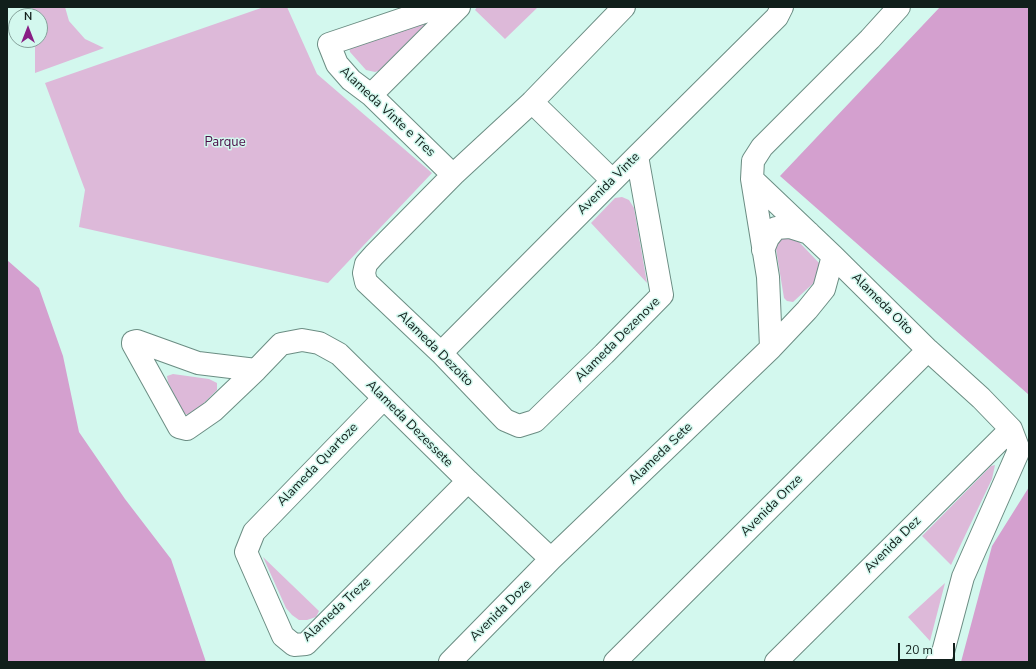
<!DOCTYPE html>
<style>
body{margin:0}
#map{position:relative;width:1036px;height:669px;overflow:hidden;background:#d3f8ee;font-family:"Nunito Sans",sans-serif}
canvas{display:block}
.frame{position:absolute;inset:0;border:8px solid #111f1b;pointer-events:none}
.north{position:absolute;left:8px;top:8px;width:40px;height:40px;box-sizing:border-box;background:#d3f8ee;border:1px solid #85a19a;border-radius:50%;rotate:0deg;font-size:11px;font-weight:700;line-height:16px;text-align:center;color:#111f1b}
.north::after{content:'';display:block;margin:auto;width:14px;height:18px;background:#881e84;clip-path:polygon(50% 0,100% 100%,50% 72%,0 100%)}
.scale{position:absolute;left:898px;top:643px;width:57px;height:18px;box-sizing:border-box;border:2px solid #111f1b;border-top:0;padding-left:5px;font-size:12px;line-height:14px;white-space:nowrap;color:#111f1b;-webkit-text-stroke:3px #d3f8ee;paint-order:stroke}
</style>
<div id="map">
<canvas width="1036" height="669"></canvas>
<div class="frame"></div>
<div class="north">N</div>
<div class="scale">20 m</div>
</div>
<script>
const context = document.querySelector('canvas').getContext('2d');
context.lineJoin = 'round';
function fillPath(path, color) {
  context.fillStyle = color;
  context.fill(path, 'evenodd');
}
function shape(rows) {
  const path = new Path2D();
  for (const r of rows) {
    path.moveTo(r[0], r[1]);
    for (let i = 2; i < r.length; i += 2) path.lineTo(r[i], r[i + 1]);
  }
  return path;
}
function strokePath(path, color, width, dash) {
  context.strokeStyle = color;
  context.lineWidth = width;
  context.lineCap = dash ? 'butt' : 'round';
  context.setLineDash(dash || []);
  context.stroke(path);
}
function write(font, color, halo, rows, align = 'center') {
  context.font = font + ' "Nunito Sans",sans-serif';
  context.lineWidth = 3;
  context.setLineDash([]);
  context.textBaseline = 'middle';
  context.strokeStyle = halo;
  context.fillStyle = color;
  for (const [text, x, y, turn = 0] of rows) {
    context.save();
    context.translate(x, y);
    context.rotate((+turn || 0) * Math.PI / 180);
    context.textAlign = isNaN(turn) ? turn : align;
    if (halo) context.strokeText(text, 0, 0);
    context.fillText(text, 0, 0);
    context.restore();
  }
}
const green = shape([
 [32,7,65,7,69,21,85,39,104,48,35,73,35,40,40,40,40,16,34,16],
 [264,7,287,7,317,74,432,173,328,283,79,227,85,190,45,83],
 [477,7,538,7,505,39,475,10],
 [436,14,384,69,375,72,366,70,350,52,349,46],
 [622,197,629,200,634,208,647,283,591,223,615,198],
 [779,233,792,237,800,243,821,265,819,278,793,302,787,301,784,298,775,243],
 [173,374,209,379,217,383,217,390,195,412,188,415,183,413,168,382,167,376],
 [995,465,992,479,951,565,922,536,991,466],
 [263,557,319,611,316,617,307,620,299,620,292,615,286,608],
 [945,583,930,641,908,617]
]);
const forest = shape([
 [940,7,1029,7,1029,395,780,176],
 [7,260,39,288,63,356,79,432,125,499,171,559,206,662,7,662],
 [1029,487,1029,662,961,662,992,546]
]);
const minor = shape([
 [439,7,329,44,337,64,351,80,371,95,453,175],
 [624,7,532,102,453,175,374,255,366,264,364,273,366,282,441,353,505,420,519,426,535,421,604,354,662,295,637,156],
 [371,95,459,7],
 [532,102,612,180],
 [752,179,833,256,928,350,981,398,1011,429,1019,450,963,577,943,652,937,662],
 [763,250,768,238,776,228,790,227,809,233],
 [771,348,768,277,752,179,753,161,762,147,870,39,899,7],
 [441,353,637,156,777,17,782,7],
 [256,370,198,363,137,341,133,342,133,344,179,427,187,429,213,411,256,370,281,344,302,340,319,343,339,354,468,481,551,559],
 [383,399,254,532,246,552,283,636,294,645,306,644,468,481],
 [450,662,551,559,771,348,807,310,824,289,833,256],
 [615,662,928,350],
 [776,662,1011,429]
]);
const streetNames = [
 ["Alameda Vinte e Tres",387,112,43],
 ["Avenida Vinte",609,184,-45],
 ["Alameda Oito",882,304,45],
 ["Alameda Dezenove",618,340,-45],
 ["Alameda Dezoito",435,349,45],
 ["Alameda Dezessete",409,424,45],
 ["Alameda Sete",661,454,-44],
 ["Alameda Quartoze",318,465,-46],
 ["Avenida Onze",772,506,-45],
 ["Avenida Dez",893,545,-45],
 ["Alameda Treze",337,610,-43],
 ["Avenida Doze",501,611,-45]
];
const parkNames = [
 ["Parque",225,143]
];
fillPath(green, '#ddb9d9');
fillPath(forest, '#d4a0cf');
strokePath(minor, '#6b8d83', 24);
strokePath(minor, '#fff', 22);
write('13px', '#111f1b', '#d3f8ee', streetNames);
write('13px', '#4b0c48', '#d3f8ee', parkNames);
</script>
